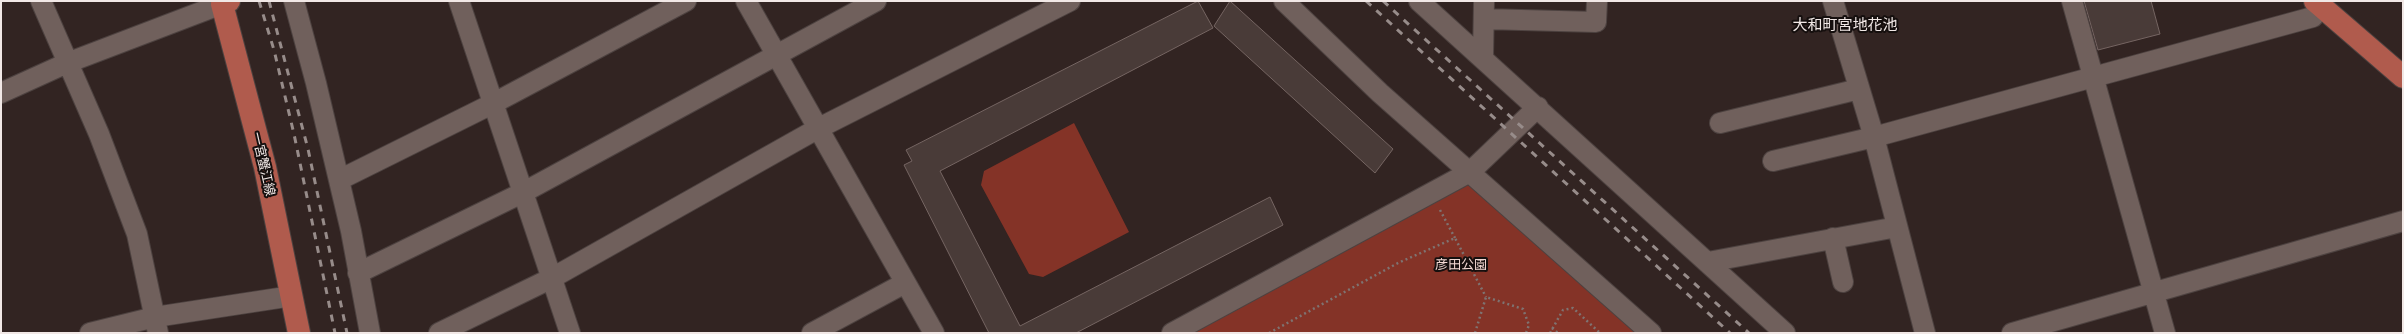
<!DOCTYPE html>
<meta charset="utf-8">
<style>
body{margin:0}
#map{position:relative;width:2404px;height:334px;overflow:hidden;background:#322422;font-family:Raleway,sans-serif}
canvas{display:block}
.frame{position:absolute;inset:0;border:2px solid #f1e8e6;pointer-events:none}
</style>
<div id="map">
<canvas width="2404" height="334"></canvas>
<div class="frame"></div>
</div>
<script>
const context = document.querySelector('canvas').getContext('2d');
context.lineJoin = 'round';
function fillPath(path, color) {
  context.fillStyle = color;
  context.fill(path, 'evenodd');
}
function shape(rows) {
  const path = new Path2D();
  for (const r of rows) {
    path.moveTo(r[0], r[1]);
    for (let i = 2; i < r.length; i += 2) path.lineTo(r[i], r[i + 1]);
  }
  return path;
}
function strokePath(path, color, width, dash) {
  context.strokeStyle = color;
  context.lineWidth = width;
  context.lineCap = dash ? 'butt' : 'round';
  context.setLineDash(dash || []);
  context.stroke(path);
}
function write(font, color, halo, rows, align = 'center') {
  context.font = font + ' Raleway,"Noto Sans JP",sans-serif';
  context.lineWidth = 4;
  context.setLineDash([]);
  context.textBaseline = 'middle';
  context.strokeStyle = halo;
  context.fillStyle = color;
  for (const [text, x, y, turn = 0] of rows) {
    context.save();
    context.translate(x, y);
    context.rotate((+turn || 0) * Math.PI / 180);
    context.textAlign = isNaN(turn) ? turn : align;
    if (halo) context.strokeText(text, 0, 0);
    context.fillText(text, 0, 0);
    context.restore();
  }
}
const green = shape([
 [1074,123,1129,232,1043,277,1029,274,981,185,984,171],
 [1466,181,1643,333,1179,333]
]);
const building = shape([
 [1198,1,1213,28,940,171,1020,326,1270,197,1283,225,1076,333,989,333,904,165,912,161,906,150,1198,1],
 [1230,1,1393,149,1375,173,1214,26,1230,1],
 [2084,1,2151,1,2160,34,2098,50,2084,1]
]);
const path = shape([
 [1440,210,1455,238],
 [1552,328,1558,333],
 [1269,333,1398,263,1455,238,1486,297],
 [1475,333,1486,297,1523,309,1529,325,1526,333],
 [1550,333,1563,310,1573,308,1600,333]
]);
const minor = shape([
 [41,1,99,134,137,234,158,333],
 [294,1,316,83,351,231,370,333],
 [459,1,570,333],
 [746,1,934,333],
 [1284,1,1380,93,1651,333],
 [1419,1,1785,333],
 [1833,1,1874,137,1925,333],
 [2072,1,2165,333],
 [1484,19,1596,22,1597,1],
 [1483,58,1484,1],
 [1,93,67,63,222,4,221,1],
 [1720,123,1859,89],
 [1773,161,1874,137,2313,17,2320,6],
 [339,180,494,103,686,1],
 [1833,238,1843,282],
 [1708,262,1897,227],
 [358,273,524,192,876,1],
 [90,333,155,317,292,296],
 [439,333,552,278,817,129,1070,1],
 [812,333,905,283],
 [1172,333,1470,172,1538,107],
 [2012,333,2403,221]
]);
const major = shape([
 [229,1,222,4,265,167,299,333],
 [2315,1,2403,77]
]);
const rail = shape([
 [259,1,274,50,294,134,335,333],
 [269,1,308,149,347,333],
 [1366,1,1730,333],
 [1383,1,1749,333]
]);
const streetNames = [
 ["一宮蟹江線",263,164,77]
];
const parkNames = [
 ["彦田公園",1461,265]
];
const quarterNames = [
 ["大和町宮地花池",1845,25]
];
fillPath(green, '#843327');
fillPath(building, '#493b38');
strokePath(building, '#756562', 1);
strokePath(minor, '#4d4240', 22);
strokePath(major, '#4d4240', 24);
strokePath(path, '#7f7371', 2.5, [2, 3]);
strokePath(minor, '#70605c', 20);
strokePath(major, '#b05b4d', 22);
strokePath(rail, '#978c8a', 3, [7, 7]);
write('13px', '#f1e8e6', '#150f0e', streetNames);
write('13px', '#f3d9d3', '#150f0e', parkNames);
write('15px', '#f1e8e6', '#150f0e', quarterNames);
</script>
